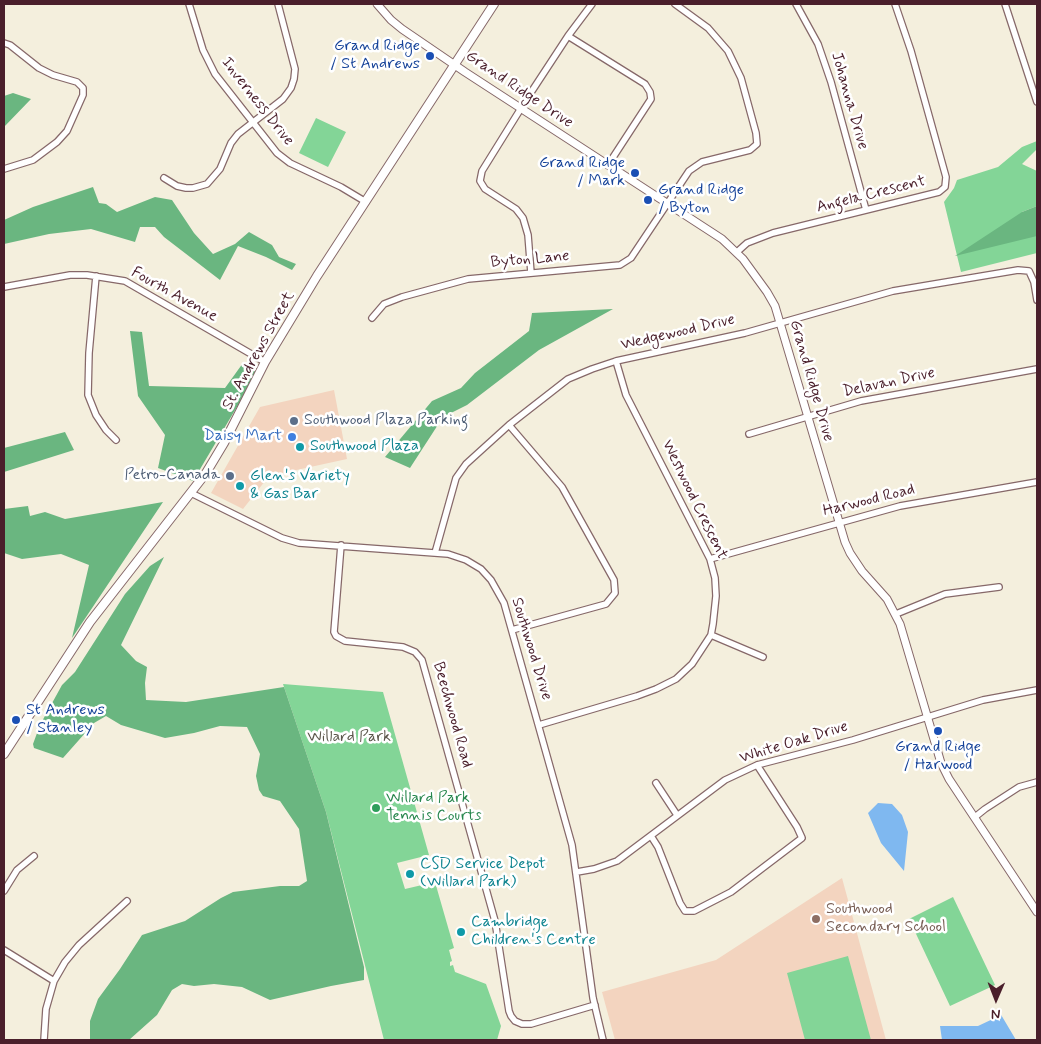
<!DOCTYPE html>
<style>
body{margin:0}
#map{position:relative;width:1041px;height:1044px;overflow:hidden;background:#f4efdd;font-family:Mynerve,sans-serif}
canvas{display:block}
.frame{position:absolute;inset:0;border:5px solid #4a1f2b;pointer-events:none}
.north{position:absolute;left:971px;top:974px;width:50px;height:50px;-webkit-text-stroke:4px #fff;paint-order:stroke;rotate:181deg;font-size:14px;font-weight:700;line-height:20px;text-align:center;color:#4a1f2b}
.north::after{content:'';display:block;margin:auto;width:18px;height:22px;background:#4a1f2b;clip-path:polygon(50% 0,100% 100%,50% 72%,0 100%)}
</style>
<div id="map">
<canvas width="1041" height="1044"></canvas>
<div class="frame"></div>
<div class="north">N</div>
</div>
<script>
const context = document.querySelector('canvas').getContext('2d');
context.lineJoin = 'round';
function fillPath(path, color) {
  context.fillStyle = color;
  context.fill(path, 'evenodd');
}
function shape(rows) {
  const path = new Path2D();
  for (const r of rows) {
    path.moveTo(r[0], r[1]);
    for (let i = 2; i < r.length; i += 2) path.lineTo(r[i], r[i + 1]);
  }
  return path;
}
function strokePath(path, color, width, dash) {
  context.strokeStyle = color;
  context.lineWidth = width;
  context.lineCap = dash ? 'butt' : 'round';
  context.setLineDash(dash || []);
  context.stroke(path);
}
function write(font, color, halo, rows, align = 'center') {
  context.font = font + ' Mynerve,sans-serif';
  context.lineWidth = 5;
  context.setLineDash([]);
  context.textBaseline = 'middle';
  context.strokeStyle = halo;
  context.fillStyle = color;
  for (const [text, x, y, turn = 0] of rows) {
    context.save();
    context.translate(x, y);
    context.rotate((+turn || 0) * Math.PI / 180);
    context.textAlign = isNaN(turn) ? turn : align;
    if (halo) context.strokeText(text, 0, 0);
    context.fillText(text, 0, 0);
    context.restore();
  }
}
const built = shape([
 [334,390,347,459,269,476,243,509,211,493,260,407],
 [842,878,886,1040,615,1040,602,992,716,960]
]);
const green = shape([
 [316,118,346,132,328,167,299,153],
 [1037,141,1037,149,1022,164,1037,171,1037,206,1022,212,1031,236,1037,236,1037,253,961,272,944,202,954,188,957,180,998,167,1022,147],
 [283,684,383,692,429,855,397,863,405,889,435,882,454,948,449,950,452,961,450,962,450,966,453,965,455,972,486,984,501,1026,497,1040,384,1040,326,812],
 [953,897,995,985,950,1006,909,919],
 [848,956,871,1040,805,1040,787,973]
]);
const forest = shape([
 [13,93,31,99,4,127,4,96],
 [93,187,99,203,106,204,117,212,155,197,172,200,194,233,213,254,235,244,249,232,272,245,279,257,296,264,292,270,266,257,238,246,220,280,164,237,155,227,140,227,135,242,91,229,49,234,4,244,4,220,33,207],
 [1037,206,1037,236,955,256,1022,212],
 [613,309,539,350,467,405,443,417,410,468,385,457,432,401,461,388,475,373,529,331,532,313],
 [130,331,142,332,149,386,225,388,243,363,257,373,193,481,158,468,165,435,138,396],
 [65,432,74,450,4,472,4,448],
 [163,502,72,638,89,565,61,554,22,559,4,553,4,509,28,506,30,516,45,512,65,519],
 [164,557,121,645,136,661,147,667,145,683,146,700,186,702,284,687,326,812,364,967,364,980,331,986,270,1000,242,987,214,984,194,986,182,984,172,990,157,1015,129,1040,90,1040,90,1021,98,999,120,969,142,935,185,921,221,898,233,892,280,886,299,886,307,881,299,829,280,801,263,796,259,790,256,776,260,754,247,727,220,726,194,733,165,738,121,725,106,716,94,723,63,758,34,748,33,744,40,725,62,685,75,672,125,594,150,566]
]);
const water = shape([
 [878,803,892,804,902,815,908,832,904,871,881,843,868,813],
 [1000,1013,1016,1040,942,1040,940,1026,978,1026,995,1018]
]);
const minor = shape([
 [189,4,203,50,215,74,277,153,290,163,341,187,366,202],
 [796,4,818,44,831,82,866,210],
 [1005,4,1037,102],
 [568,36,645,84,650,92,651,99,608,165],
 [4,43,10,45,39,68,53,75,77,82,83,88,83,95,67,131,57,142,33,160,4,169],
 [164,178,177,186,186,188,193,188,207,184,220,169,231,143,238,134,283,99,291,88,294,79,295,69,278,4],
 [737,252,747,243,773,233,939,192,945,187,946,177,911,51,895,4],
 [531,273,528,235,523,218,516,209,485,189,480,181,482,171,528,97,568,36,592,4],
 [96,276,89,353,88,395,96,415,106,430,116,440],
 [4,287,70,275,87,275,125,281,265,362],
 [372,318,384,304,402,297,468,279,620,265,631,258,689,171,702,162,750,150,757,144,756,133,741,78,728,51,708,28,675,4],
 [509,425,562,487,614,580,615,593,606,604,512,630],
 [749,434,861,401,1037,369],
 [191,493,282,538,299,543,448,554,466,560,481,569,491,580,504,603,572,845,593,998,603,1040],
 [341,545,334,632,336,636,345,641,403,647,415,652,422,660,495,921,509,1011,511,1016,515,1021,522,1024,531,1024,595,1005],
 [435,553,456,478,466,464,509,425,568,379,592,369,616,361,745,333,893,291,1018,270,1029,271,1034,282,1037,300],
 [710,559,900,506,1037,482],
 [896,614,945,594,999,587],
 [711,635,763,657],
 [539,725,637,696,656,689,676,679,692,664,711,635,713,624,716,596,715,578,710,559,626,395,616,361],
 [656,783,677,815],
 [975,817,985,809,1019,787,1037,782],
 [651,836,658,847,680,903,685,911,694,911,731,892,802,838,797,827,757,765],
 [577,872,594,869,617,861,725,780,757,765,853,740,983,700,1037,690],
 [4,891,17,870,34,856],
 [4,950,54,981],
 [44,1040,46,1009,54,981,65,962,79,945,127,901]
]);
const tertiary = shape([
 [377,4,391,20,402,29,465,72,722,239,743,259,767,292,775,306,845,542,850,553,862,571,887,599,900,624,941,763,949,779,1037,912]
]);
const secondary = shape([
 [4,754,90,622,206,473,224,443,265,362,317,276,494,4]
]);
const markers = [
 [430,56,5,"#1a4fb4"],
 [635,173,5,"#1a4fb4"],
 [648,200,5,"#1a4fb4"],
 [294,421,5,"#5c6f8a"],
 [292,437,5,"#3f7fe0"],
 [300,447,5,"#0f9aa8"],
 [230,476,5,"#5c6f8a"],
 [240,486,5,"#0f9aa8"],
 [16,720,5,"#1a4fb4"],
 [938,731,5,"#1a4fb4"],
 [376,808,5,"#2e9e5b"],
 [410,874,5,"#0f9aa8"],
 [816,919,5,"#8d6e63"],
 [461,932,5,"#0f9aa8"]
];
const transitNames = [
 ["Grand Ridge",420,47],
 ["/ St Andrews",420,65],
 ["Grand Ridge",625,164],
 ["/ Mark",625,182],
 ["Grand Ridge",658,191,"left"],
 ["/ Byton",658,209,"left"],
 ["St Andrews",26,711,"left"],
 ["/ Stanley",26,729,"left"],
 ["Grand Ridge",938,748,"center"],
 ["/ Harwood",938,766,"center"]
];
const streetNames = [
 ["Grand Ridge Drive",519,90,34],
 ["Johanna Drive",849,101,74],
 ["Inverness Drive",257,102,52],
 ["Angela Crescent",871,195,-14],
 ["Byton Lane",530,260,-5],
 ["Fourth Avenue",174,295,29],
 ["Wedgewood Drive",678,333,-13],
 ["St. Andrews Street",259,351,-61],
 ["Grand Ridge Drive",811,381,74],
 ["Delavan Drive",889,383,-12],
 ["Westwood Crescent",694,500,64],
 ["Harwood Road",869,501,-14],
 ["Southwood Drive",531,649,73],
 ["Beechwood Road",452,715,74],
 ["White Oak Drive",794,743,-17]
];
const serviceNames = [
 ["Southwood Plaza Parking",304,421],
 ["Petro-Canada",220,476,"right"]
];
const shopNames = [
 ["Daisy Mart",282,437]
];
const cultureNames = [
 ["Southwood Plaza",310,447],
 ["Glen's Variety",250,477],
 ["& Gas Bar",250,495],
 ["CSD Service Depot",420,865],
 ["(Willard Park)",420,883],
 ["Cambridge",471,923],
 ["Children's Centre",471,941]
];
const parkNames = [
 ["Willard Park",349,738]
];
const leisureNames = [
 ["Willard Park",386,799],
 ["Tennis Courts",386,817]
];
const educationNames = [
 ["Southwood",826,910],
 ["Secondary School",826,928]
];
fillPath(built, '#f3d4bf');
fillPath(green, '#83d597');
fillPath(forest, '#6ab680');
fillPath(water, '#7fb8f0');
strokePath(minor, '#866869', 8);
strokePath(tertiary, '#866869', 9);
strokePath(secondary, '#866869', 10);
strokePath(minor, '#fff', 5.5);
strokePath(tertiary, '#fff', 7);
strokePath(secondary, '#fff', 8);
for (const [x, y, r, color] of markers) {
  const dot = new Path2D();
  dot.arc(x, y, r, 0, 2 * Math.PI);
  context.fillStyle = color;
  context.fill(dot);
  strokePath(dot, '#fff', 2);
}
write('16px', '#164399', '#fff', transitNames, 'right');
write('16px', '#4a1f2b', '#fff', streetNames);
write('16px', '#4e5e75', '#fff', serviceNames, 'left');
write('16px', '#366cbe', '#fff', shopNames, 'right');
write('16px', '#0d838f', '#fff', cultureNames, 'left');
write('16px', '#5b564b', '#fff', parkNames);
write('16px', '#27864d', '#fff', leisureNames, 'left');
write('16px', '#785e54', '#fff', educationNames, 'left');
</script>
